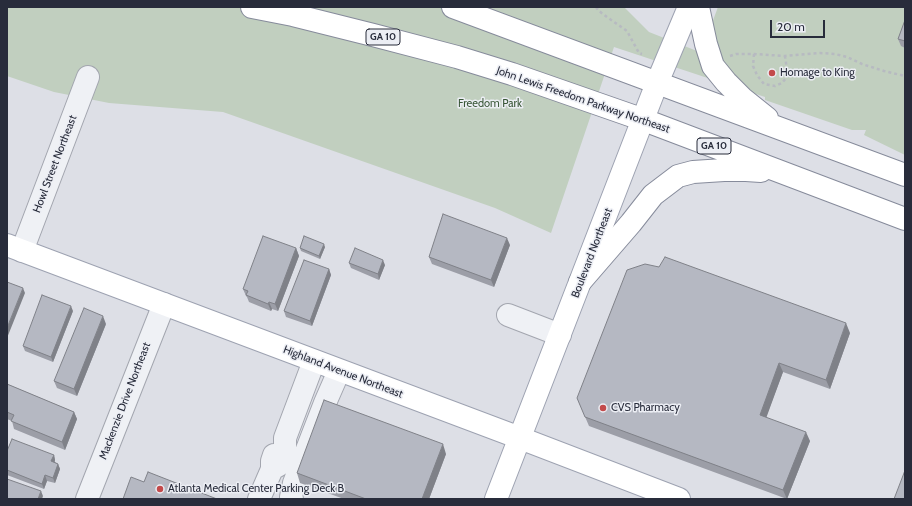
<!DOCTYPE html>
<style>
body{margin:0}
#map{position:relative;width:912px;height:506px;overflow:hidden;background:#dddfe6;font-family:Cabin,sans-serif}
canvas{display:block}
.frame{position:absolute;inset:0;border:8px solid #282c3b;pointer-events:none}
.scale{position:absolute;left:770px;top:20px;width:55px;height:18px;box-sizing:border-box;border:2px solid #282c3b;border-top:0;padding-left:5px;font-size:12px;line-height:14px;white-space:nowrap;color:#282c3b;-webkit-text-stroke:3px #eceef4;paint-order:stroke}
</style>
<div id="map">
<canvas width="912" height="506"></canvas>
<div class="frame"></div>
<div class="scale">20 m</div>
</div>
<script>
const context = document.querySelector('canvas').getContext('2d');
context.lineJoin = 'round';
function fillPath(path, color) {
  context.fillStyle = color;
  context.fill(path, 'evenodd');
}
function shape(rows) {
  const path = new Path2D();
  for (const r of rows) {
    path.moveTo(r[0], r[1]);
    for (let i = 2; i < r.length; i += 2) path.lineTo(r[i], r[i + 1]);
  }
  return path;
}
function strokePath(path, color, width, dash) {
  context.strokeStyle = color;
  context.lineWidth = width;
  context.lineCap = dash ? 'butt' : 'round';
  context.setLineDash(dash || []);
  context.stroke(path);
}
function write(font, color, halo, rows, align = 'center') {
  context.font = font + ' Cabin,sans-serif';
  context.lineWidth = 3;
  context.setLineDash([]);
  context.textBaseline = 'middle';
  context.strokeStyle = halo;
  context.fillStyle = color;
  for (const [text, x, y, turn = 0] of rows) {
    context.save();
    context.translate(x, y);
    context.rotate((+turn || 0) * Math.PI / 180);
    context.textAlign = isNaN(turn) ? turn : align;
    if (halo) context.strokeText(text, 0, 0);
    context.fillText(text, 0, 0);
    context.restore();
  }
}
const green = shape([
 [7,7,624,7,649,32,697,51,706,39,718,7,905,7,905,155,864,135,866,130,852,130,765,100,765,97,614,47,551,233,495,208,223,112,109,103,54,92,7,76]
]);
const path = shape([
 [596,7,599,11,607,17,627,31,639,53,642,54],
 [754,54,753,66,757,75,764,84,775,86,782,83,786,78,787,70,785,56],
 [730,56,736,54,754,54,785,56,820,53,835,54,847,57,862,64,884,71,905,76]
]);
const minor = shape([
 [22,251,88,77],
 [508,315,560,335],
 [272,469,279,465,285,447,285,438,314,361],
 [87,499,164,304],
 [259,499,272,469,272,461,274,455],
 [292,499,291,497,294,483,325,403,339,371]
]);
const major = shape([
 [7,245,520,438,679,499],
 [496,499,657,83,689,7]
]);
const highway = shape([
 [252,7,293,15,373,35,457,57,512,74,644,120,905,219],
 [453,7,905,175],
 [698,7,706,44,713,66,726,82,742,98,767,118],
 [580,282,631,223,653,195,678,176,693,172,724,170,746,170,761,171]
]);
const wall = shape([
 [905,20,905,48,901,46,898,39],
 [510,245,494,287,432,264,429,257],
 [325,247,320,259,301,251,300,248],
 [296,248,299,256,278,311,272,309,271,311,249,302,247,297,246,296,243,289],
 [349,263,385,265,379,280,351,268],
 [329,269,331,275,312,326,286,317,284,311],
 [73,311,53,362,25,351,23,346],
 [106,324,77,396,57,388,54,381],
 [850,333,830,389,783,372,766,417,810,441,787,499,589,426,577,398],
 [7,384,74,412,77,419,65,450,14,429,12,421,7,419],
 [7,451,54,455,55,460,55,462,58,464,60,469,55,483,47,481,44,489,7,475],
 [446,454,429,499,344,499,300,483,297,473]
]);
const shadedWall = shape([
 [507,238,510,245,494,287,491,280],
 [324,244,325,247,320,259,319,256],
 [296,248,299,256,278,311,275,304],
 [383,260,385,265,379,280,378,274],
 [329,269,331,275,312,326,310,321],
 [23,288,25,293,7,338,7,328],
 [269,302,272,309,271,311,268,304],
 [71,306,73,311,53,362,51,357],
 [103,316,106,324,77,396,74,389],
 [846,323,850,333,830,389,826,380],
 [779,363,783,372,764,424,760,415],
 [74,412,77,419,65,450,62,442],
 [806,432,810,441,787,499,783,490],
 [443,444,446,454,429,499,422,499],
 [54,455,55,460,53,466,51,461],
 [58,464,60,469,55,483,53,478],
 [45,475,47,481,44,489,42,484],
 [41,491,43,496,42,499,38,499]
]);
const building = shape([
 [905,20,905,41,898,39,905,20],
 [443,214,507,238,491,280,429,257,443,214],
 [263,236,296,248,275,304,269,302,268,304,246,295,248,291,243,289,263,236],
 [304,236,324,244,319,256,300,248,304,236],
 [355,248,383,260,378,274,349,263,355,248],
 [665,257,846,323,826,380,779,363,760,415,806,432,783,490,585,417,577,398,627,270,645,264,659,267,665,257],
 [304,260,329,269,310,321,284,311,304,260],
 [7,282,23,288,7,328,7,282],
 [42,295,71,306,51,357,23,346,42,295],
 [84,308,103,316,74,389,54,381,84,308],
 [7,384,74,412,62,442,11,421,14,415,7,412,7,384],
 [324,400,443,444,422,499,366,499,297,473,324,400],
 [12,439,54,455,51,461,58,464,53,478,45,475,42,484,7,470,7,451,12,439],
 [148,472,217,499,123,499,131,477,144,482,148,472],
 [904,473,905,474,905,499,894,499,904,473],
 [7,479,41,491,38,499,7,499,7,479]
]);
const markers = [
 [772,73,4,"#c34a4b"],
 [603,408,4,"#c34a4b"],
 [160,489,4,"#c34a4b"]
];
const shields = [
 [383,37,34],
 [714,146,34]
];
const shieldNames = [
 ["GA 10",383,37],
 ["GA 10",714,146]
];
const poiNames = [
 ["Homage to King",780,73],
 ["CVS Pharmacy",611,408],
 ["Atlanta Medical Center Parking Deck B",168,489]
];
const streetNames = [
 ["John Lewis Freedom Parkway Northeast",583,100,19],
 ["Howl Street Northeast",55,164,-69],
 ["Boulevard Northeast",592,253,-69],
 ["Highland Avenue Northeast",343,372,21],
 ["Mackenzie Drive Northeast",125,401,-69]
];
const parkNames = [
 ["Freedom Park",490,104]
];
fillPath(green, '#c1cfbf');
strokePath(minor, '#a3a6af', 24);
strokePath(major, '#9da2b1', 24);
strokePath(highway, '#868b9b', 24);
strokePath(path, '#b7bac1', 2.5, [3, 3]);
strokePath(minor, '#eff1f5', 22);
strokePath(major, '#fff', 22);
strokePath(highway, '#fff', 22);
fillPath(wall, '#9c9ea7');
fillPath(shadedWall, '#7f8188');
fillPath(building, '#b5b8c2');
strokePath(building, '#7f8188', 1);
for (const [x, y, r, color] of markers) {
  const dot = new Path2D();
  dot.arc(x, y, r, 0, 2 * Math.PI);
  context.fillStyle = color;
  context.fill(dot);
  strokePath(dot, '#eceef4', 1.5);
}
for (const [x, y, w] of shields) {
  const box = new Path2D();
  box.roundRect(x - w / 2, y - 8, w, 16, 3);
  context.fillStyle = '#eceef4';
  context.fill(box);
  strokePath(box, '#282c3b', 1);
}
write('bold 10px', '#282c3b', null, shieldNames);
write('11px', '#282c3b', '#eceef4', poiNames, 'left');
write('11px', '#282c3b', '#eceef4', streetNames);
write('11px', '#385636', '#eceef4', parkNames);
</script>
